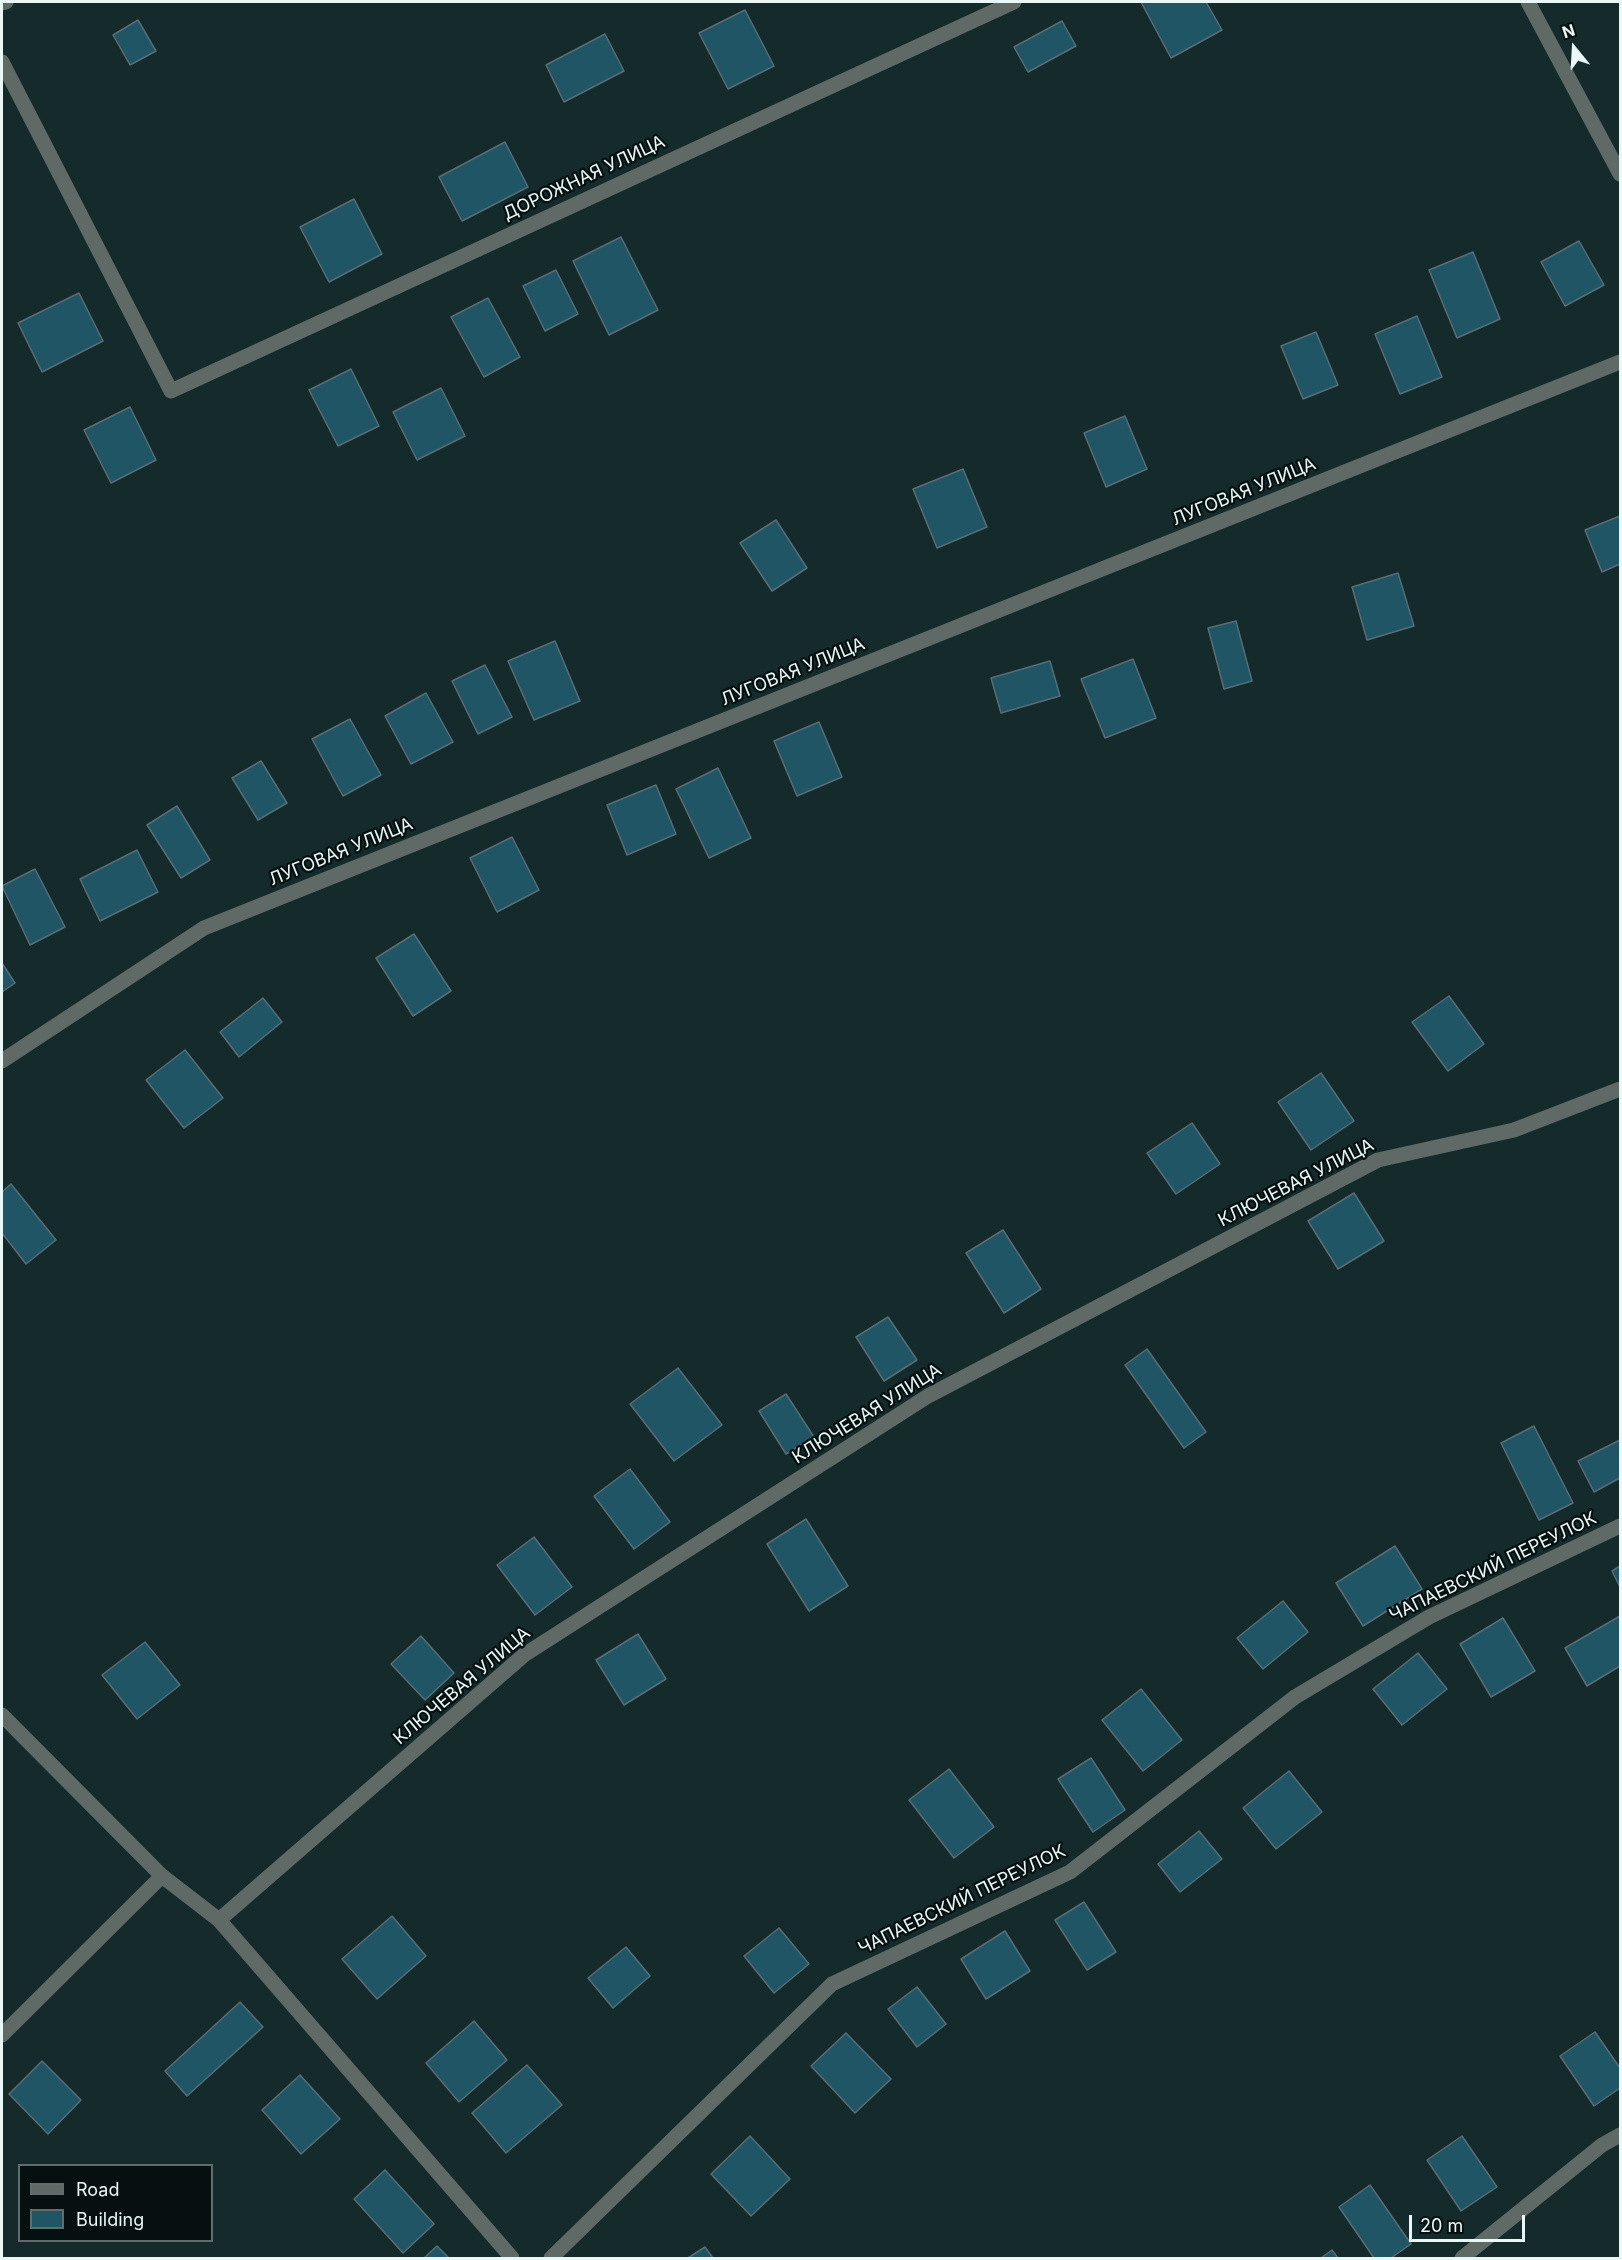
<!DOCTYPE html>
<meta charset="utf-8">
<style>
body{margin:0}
#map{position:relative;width:1622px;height:2260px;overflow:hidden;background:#142a2b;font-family:Inter,sans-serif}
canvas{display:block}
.frame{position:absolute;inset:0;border:3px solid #e9f7f7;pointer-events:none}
.legend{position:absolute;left:18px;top:2164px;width:195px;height:78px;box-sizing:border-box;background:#071011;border:2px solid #616c6d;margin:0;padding:8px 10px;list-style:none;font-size:18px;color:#e9f7f7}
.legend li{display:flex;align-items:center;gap:12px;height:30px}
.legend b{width:30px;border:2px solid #616c6d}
.north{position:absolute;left:1544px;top:18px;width:60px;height:60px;-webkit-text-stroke:4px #071011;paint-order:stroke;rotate:342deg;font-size:16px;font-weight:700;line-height:24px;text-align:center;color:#e9f7f7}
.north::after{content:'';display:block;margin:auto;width:21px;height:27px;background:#e9f7f7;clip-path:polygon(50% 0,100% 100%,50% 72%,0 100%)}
.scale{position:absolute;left:1409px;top:2215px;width:116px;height:27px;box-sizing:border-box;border:3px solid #e9f7f7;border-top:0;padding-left:8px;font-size:18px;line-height:21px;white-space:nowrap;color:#e9f7f7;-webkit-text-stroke:4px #071011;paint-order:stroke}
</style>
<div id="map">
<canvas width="1622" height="2260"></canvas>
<div class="frame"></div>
<ul class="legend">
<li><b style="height:8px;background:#5f6966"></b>Road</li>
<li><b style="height:16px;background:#1f5565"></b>Building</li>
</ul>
<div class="north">N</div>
<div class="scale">20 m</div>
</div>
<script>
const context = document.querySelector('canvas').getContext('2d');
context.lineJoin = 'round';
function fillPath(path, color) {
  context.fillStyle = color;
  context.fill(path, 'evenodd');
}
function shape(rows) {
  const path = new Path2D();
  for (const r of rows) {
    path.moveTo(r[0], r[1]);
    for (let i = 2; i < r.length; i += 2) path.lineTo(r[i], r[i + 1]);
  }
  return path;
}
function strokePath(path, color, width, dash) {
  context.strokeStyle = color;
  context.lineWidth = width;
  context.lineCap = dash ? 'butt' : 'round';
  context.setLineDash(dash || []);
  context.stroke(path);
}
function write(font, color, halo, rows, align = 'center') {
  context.font = font + ' Inter,sans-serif';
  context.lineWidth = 4.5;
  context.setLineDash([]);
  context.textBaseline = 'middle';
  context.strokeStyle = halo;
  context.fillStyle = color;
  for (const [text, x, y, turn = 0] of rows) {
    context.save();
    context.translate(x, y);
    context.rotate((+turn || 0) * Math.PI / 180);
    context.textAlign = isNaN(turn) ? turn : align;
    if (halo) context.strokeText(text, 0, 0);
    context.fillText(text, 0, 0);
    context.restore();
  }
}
const building = shape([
 [1141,2,1206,2,1222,30,1171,58,1141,2],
 [745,10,774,66,728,89,699,33,745,10],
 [138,20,156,51,130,65,113,35,138,20],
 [1062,21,1076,46,1028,72,1014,47,1062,21],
 [605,34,624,71,564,102,546,65,605,34],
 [505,142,528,187,462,221,439,177,505,142],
 [354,199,382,254,329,282,300,227,354,199],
 [621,237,658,310,609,335,573,261,621,237],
 [1579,241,1604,285,1565,306,1541,262,1579,241],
 [1473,252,1500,319,1457,338,1429,270,1473,252],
 [556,270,578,314,545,331,523,286,556,270],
 [79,293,103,341,42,372,18,323,79,293],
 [488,298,520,357,484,377,451,317,488,298],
 [1417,316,1442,377,1400,394,1375,334,1417,316],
 [1316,332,1338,385,1303,399,1281,346,1316,332],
 [351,369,379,426,338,446,309,390,351,369],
 [441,388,465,436,417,460,393,412,441,388],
 [130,407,156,460,111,483,84,430,130,407],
 [1125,416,1147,469,1106,487,1084,433,1125,416],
 [963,469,987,527,937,548,913,489,963,469],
 [1620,516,1620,564,1602,572,1585,530,1620,516],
 [776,520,807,568,772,591,740,543,776,520],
 [1398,573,1414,626,1367,640,1352,587,1398,573],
 [1236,621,1252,681,1224,689,1208,628,1236,621],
 [555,641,580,701,534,720,508,661,555,641],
 [1133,659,1156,718,1105,738,1081,679,1133,659],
 [1050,661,1060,696,1001,713,991,678,1050,661],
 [485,665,512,717,478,734,452,681,485,665],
 [426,693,453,742,411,764,385,716,426,693],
 [350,719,381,775,343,796,312,739,350,719],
 [819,722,842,777,797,796,774,741,819,722],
 [261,761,287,803,258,820,232,778,261,761],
 [718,768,751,838,709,858,676,789,718,768],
 [656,785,676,834,627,855,607,805,656,785],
 [177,806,210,860,181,878,147,825,177,806],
 [512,837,539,890,497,912,470,858,512,837],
 [137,850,158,892,100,921,80,879,137,850],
 [35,869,65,927,30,945,2,886,35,869],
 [414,934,451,991,413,1016,376,958,414,934],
 [2,963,15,983,2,992,2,963],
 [1449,996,1484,1044,1448,1071,1412,1022,1449,996],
 [263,998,282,1022,239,1057,220,1032,263,998],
 [185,1050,223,1098,184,1128,146,1080,185,1050],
 [1321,1073,1354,1121,1311,1150,1278,1102,1321,1073],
 [1192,1123,1220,1164,1176,1194,1147,1153,1192,1123],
 [11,1184,56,1240,26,1264,2,1233,2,1192,11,1184],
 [1354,1193,1384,1241,1338,1269,1308,1221,1354,1193],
 [1003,1230,1041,1289,1004,1313,966,1253,1003,1230],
 [888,1317,917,1360,884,1381,856,1337,888,1317],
 [1147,1349,1206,1432,1184,1448,1125,1365,1147,1349],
 [678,1368,722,1425,674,1461,630,1404,678,1368],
 [786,1394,814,1437,786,1454,759,1411,786,1394],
 [1534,1426,1573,1503,1539,1520,1501,1443,1534,1426],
 [1620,1440,1620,1478,1594,1492,1578,1461,1620,1440],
 [630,1469,670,1522,634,1549,594,1496,630,1469],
 [806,1519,848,1586,809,1611,767,1544,806,1519],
 [534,1537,572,1587,535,1615,497,1565,534,1537],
 [1395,1546,1422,1589,1363,1626,1336,1583,1395,1546],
 [1620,1566,1620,1587,1612,1571,1620,1566],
 [1283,1601,1308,1632,1263,1669,1237,1638,1283,1601],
 [1620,1616,1620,1666,1587,1686,1565,1648,1620,1616],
 [1503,1618,1535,1671,1491,1697,1460,1644,1503,1618],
 [638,1634,666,1679,624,1705,596,1660,638,1634],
 [421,1636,454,1673,425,1700,391,1664,421,1636],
 [145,1642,180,1685,137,1719,102,1675,145,1642],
 [1418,1653,1447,1689,1402,1725,1373,1689,1418,1653],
 [1141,1689,1182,1740,1143,1771,1102,1720,1141,1689],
 [1091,1758,1125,1810,1093,1832,1058,1779,1091,1758],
 [949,1769,994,1827,954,1858,909,1800,949,1769],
 [1289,1771,1322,1812,1276,1849,1243,1808,1289,1771],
 [1199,1831,1222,1859,1180,1892,1158,1864,1199,1831],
 [1084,1902,1116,1952,1087,1970,1055,1920,1084,1902],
 [392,1916,426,1956,377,1999,342,1959,392,1916],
 [779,1928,809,1964,774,1993,744,1956,779,1928],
 [1005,1931,1030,1971,986,1999,961,1959,1005,1931],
 [626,1947,650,1976,613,2008,588,1978,626,1947],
 [917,1987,946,2024,917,2047,888,2009,917,1987],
 [240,2002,263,2027,187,2096,165,2071,240,2002],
 [474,2021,507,2060,459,2102,426,2063,474,2021],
 [1595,2032,1620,2068,1620,2088,1594,2106,1560,2056,1595,2032],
 [846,2033,891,2079,855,2113,811,2066,846,2033],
 [42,2061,81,2100,48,2134,9,2094,42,2061],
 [527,2065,562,2105,506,2153,472,2113,527,2065],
 [300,2075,340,2119,301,2154,262,2110,300,2075],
 [750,2136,790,2179,751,2216,711,2174,750,2136],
 [1462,2136,1497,2187,1461,2211,1427,2160,1462,2136],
 [385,2170,434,2224,403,2253,354,2199,385,2170],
 [1370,2185,1411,2244,1391,2258,1374,2258,1339,2207,1370,2185],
 [437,2246,449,2258,424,2258,437,2246],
 [705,2247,713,2258,688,2258,705,2247],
 [1332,2250,1338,2258,1321,2258,1332,2250]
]);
const minor = shape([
 [2,3,6,2],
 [2,62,171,391,1014,2],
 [2,1715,162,1876,219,1920,512,2258],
 [219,1920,524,1655,928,1396,1378,1160,1514,1130,1620,1089],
 [2,2035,162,1876],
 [551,2258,832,1984,1070,1872,1295,1697,1429,1617,1620,1526],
 [1462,2258,1602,2145,1620,2135]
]);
const tertiary = shape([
 [1528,2,1620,174],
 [2,1061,204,928,1620,362]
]);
const streetNames = [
 ["ДОРОЖНАЯ УЛИЦА",584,178,-25],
 ["ЛУГОВАЯ УЛИЦА",1244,492,-22],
 ["ЛУГОВАЯ УЛИЦА",793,672,-22],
 ["ЛУГОВАЯ УЛИЦА",341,852,-22],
 ["КЛЮЧЕВАЯ УЛИЦА",1296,1183,-27],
 ["КЛЮЧЕВАЯ УЛИЦА",867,1414,-32],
 ["ЧАПАЕВСКИЙ ПЕРЕУЛОК",1493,1567,-26],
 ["КЛЮЧЕВАЯ УЛИЦА",462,1686,-40],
 ["ЧАПАЕВСКИЙ ПЕРЕУЛОК",962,1900,-26]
];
fillPath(building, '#1f5565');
strokePath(building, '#586d75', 1.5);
strokePath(minor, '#5f6966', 15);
strokePath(tertiary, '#5f6966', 15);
write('18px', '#e9f7f7', '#071011', streetNames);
</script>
